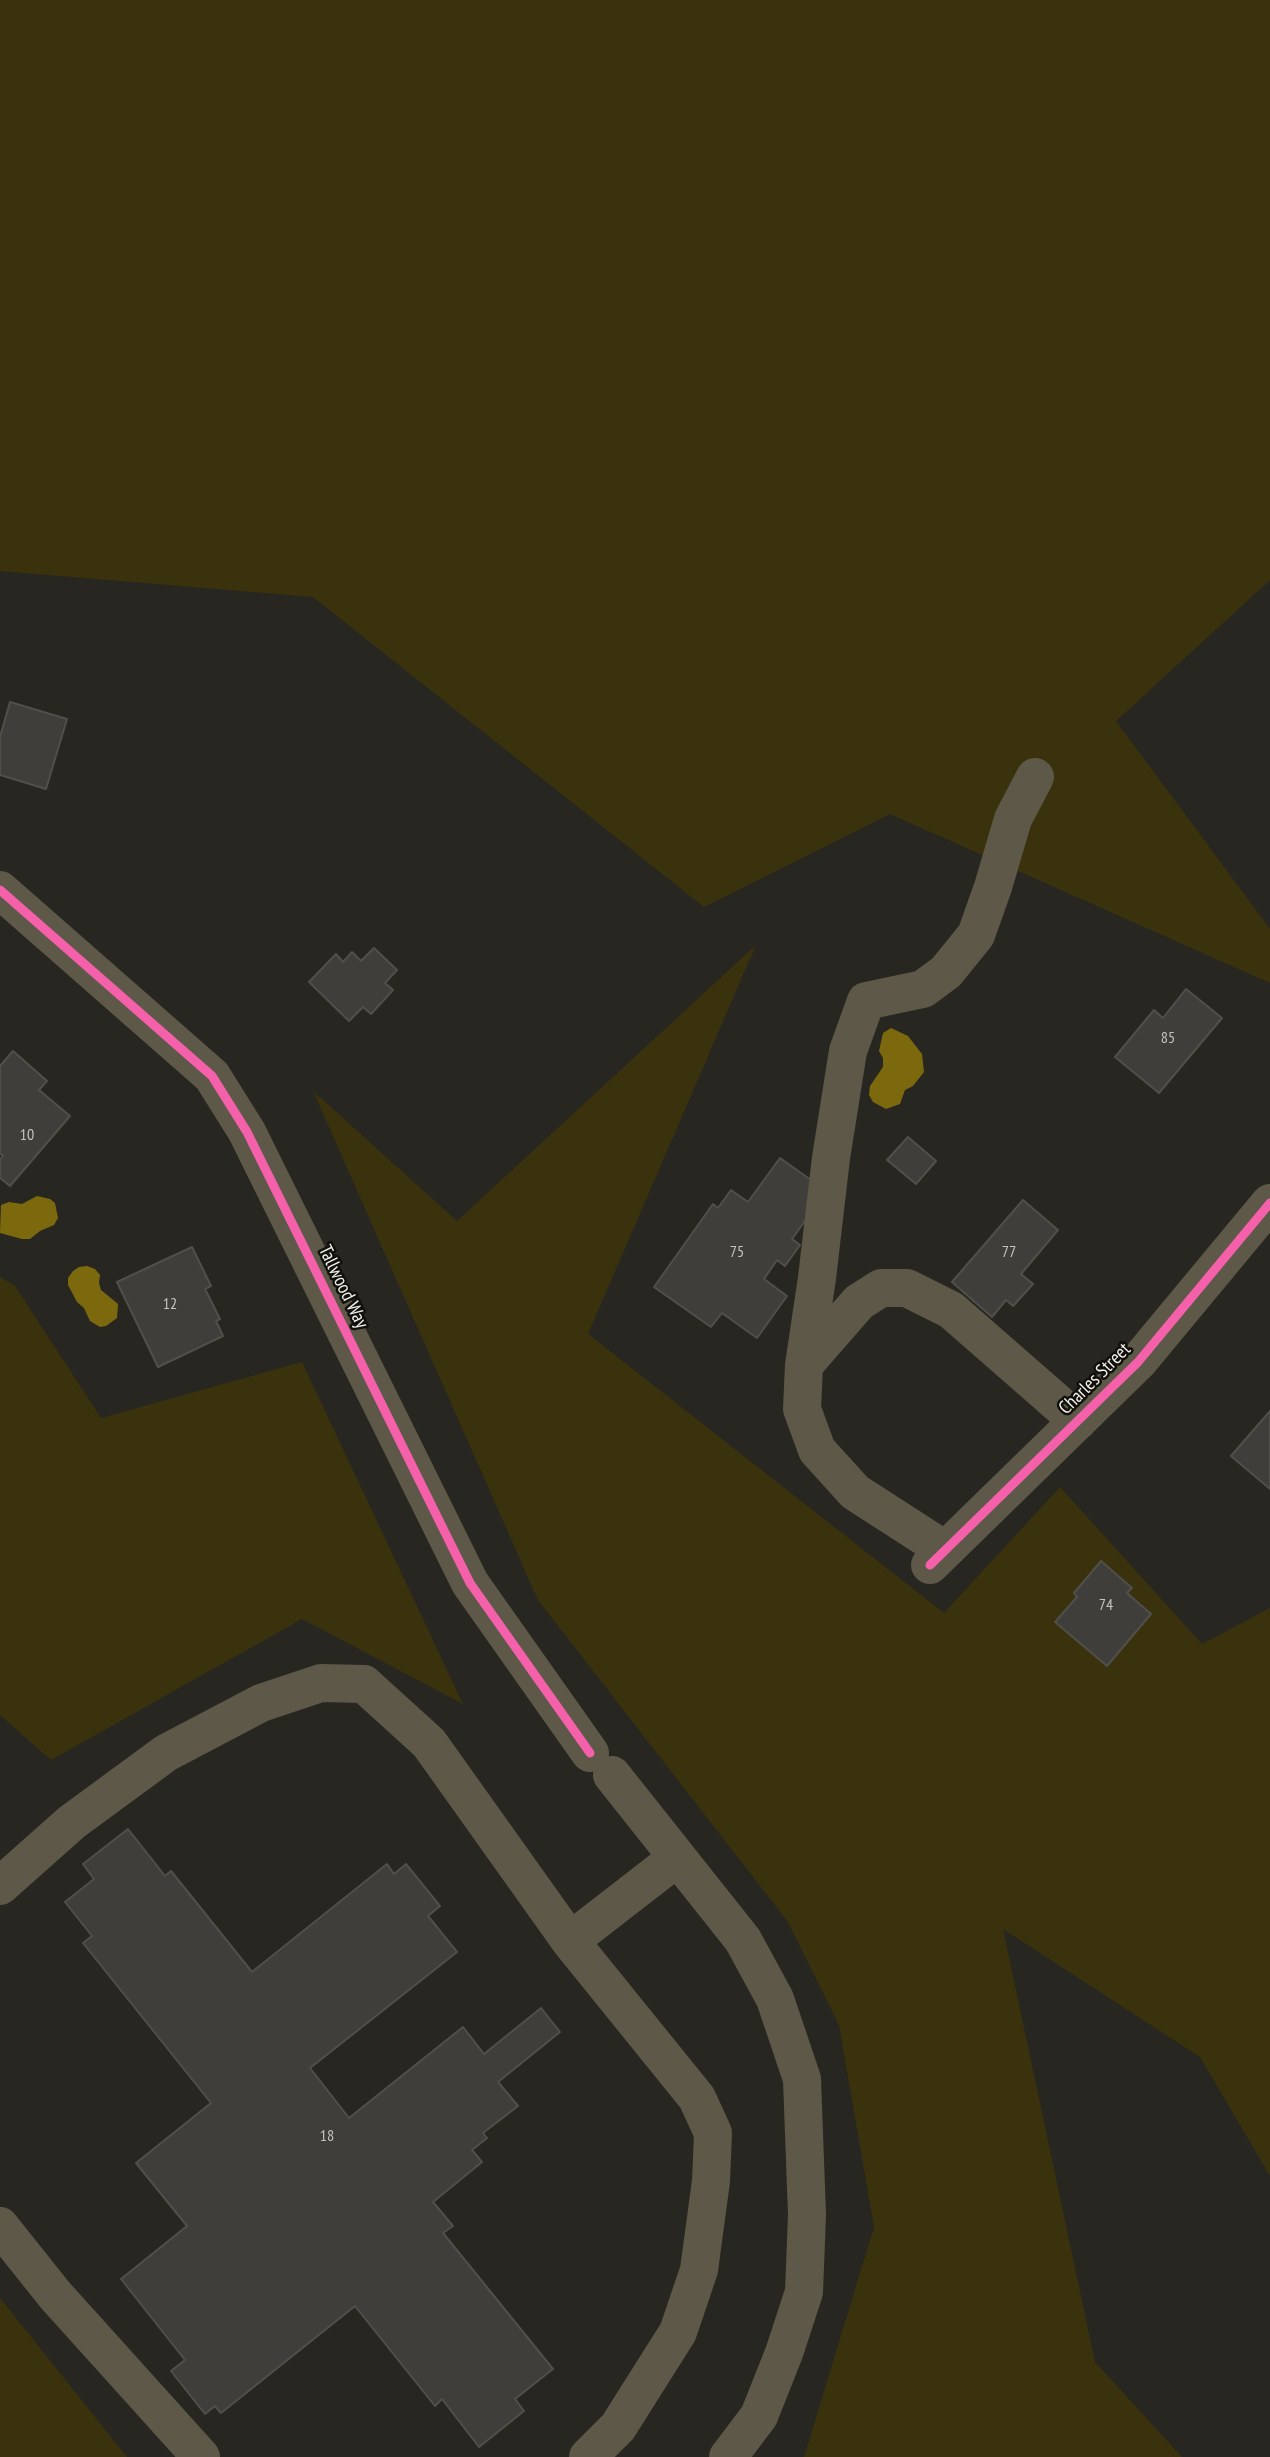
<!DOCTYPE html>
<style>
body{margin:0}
canvas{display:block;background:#272621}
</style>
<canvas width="1270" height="2457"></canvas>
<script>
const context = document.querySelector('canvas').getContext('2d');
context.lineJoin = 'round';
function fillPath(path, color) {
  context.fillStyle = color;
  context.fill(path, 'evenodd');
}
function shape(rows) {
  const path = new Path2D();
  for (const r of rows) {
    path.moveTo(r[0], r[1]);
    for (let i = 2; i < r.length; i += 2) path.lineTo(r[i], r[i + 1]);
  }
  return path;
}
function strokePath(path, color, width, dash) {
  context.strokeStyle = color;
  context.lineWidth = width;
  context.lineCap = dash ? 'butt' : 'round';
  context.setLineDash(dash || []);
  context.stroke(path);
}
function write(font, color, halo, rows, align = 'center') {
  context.font = font + ' "PT Sans Narrow",sans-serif';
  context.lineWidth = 5;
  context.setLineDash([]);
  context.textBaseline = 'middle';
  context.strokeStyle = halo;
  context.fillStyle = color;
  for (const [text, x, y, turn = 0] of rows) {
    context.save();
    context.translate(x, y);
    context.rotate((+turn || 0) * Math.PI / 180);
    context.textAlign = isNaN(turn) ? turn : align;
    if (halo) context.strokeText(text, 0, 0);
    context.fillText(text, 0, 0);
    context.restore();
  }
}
const green = shape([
 [0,0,1270,0,1270,580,1116,721,1270,929,1270,983,890,814,704,907,313,597,0,571],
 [756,945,588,1334,944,1613,1060,1487,1202,1644,1270,1608,1270,2176,1200,2057,1003,1929,1095,2362,1182,2457,804,2457,874,2227,839,2025,788,1922,538,1600,313,1091,457,1221],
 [0,1277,15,1286,101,1418,302,1362,463,1704,302,1619,51,1760,0,1715],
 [0,2298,127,2457,0,2457]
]);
const water = shape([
 [891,1028,908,1036,922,1054,924,1072,913,1086,905,1090,900,1104,886,1109,873,1102,869,1095,870,1086,883,1067,883,1058,879,1051,883,1033],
 [37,1196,50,1199,55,1203,58,1218,54,1225,40,1231,30,1239,22,1239,0,1233,1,1205,9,1202,22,1204],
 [87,1266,95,1269,100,1275,99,1283,101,1290,118,1304,117,1318,106,1326,100,1327,90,1321,84,1308,77,1302,68,1285,68,1278,73,1271,79,1267]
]);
const building = shape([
 [10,702,67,719,46,789,0,775,0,737,10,702],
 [374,948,397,970,385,983,393,990,371,1014,363,1007,349,1021,309,982,336,954,343,962,352,952,361,961,374,948],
 [1186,989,1222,1018,1159,1093,1115,1057,1154,1010,1163,1018,1186,989],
 [13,1051,47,1081,39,1090,70,1116,10,1186,0,1178,0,1160,3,1156,0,1153,0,1066,13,1051],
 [908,1137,936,1161,916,1184,887,1160,908,1137],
 [780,1158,818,1185,820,1200,792,1239,800,1245,785,1266,777,1260,764,1279,787,1296,757,1338,722,1313,711,1327,654,1287,713,1204,718,1208,731,1190,748,1202,780,1158],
 [1023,1200,1058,1230,1021,1274,1033,1284,1013,1306,1006,1300,992,1317,952,1282,1023,1200],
 [192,1247,211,1286,205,1289,220,1319,216,1321,223,1336,158,1367,117,1282,192,1247],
 [1270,1411,1270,1489,1231,1456,1270,1411],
 [1101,1561,1132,1588,1127,1593,1151,1614,1107,1666,1055,1622,1077,1597,1074,1593,1101,1561],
 [128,1829,165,1876,171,1871,252,1972,387,1864,394,1874,406,1864,440,1906,428,1916,457,1952,310,2068,349,2118,463,2027,484,2054,541,2008,560,2032,498,2082,518,2106,483,2133,487,2138,472,2150,482,2162,433,2202,453,2226,443,2233,553,2369,515,2399,524,2411,479,2447,442,2399,435,2406,355,2306,221,2413,215,2406,205,2414,171,2371,185,2360,121,2279,187,2226,136,2163,211,2103,83,1943,92,1936,65,1902,94,1879,83,1864,128,1829]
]);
const minor = shape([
 [0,890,212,1076,247,1132,470,1583,590,1753],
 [804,1365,859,1302,881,1288,907,1288,951,1310,1078,1421],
 [945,1550,855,1492,817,1450,802,1409,804,1365,817,1278,831,1158,848,1051,866,1001,923,989,946,972,976,935,993,887,1013,819,1035,777],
 [930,1565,1138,1362,1270,1203],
 [612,1775,743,1940,775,1999,802,2079,807,2215,804,2292,784,2353,759,2416,728,2457],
 [0,1886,72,1822,166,1753,261,1703,321,1683,364,1684,429,1743,570,1941],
 [0,2226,55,2295,201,2457],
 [588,2457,618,2427,678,2332,699,2270,711,2181,713,2133,697,2098,570,1941,677,1858]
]);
const cycleway = shape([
 [0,890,212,1076,247,1132,470,1583,590,1753],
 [930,1565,1138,1362,1270,1203]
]);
const numberNames = [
 ["85",1168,1038],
 ["10",27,1135],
 ["75",737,1252],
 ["77",1009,1252],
 ["12",170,1304],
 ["74",1106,1605],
 ["18",327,2136]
];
const streetNames = [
 ["Tallwood Way",343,1287,64],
 ["Charles Street",1095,1379,-45]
];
fillPath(green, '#3a310d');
fillPath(water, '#7d690d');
fillPath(building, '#3f3e3a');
strokePath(building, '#504f4a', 2);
strokePath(minor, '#5d5847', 38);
strokePath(cycleway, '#f560ab', 9);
write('16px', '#c5c4be', null, numberNames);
write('19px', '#f2f1ea', '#11100c', streetNames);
</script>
